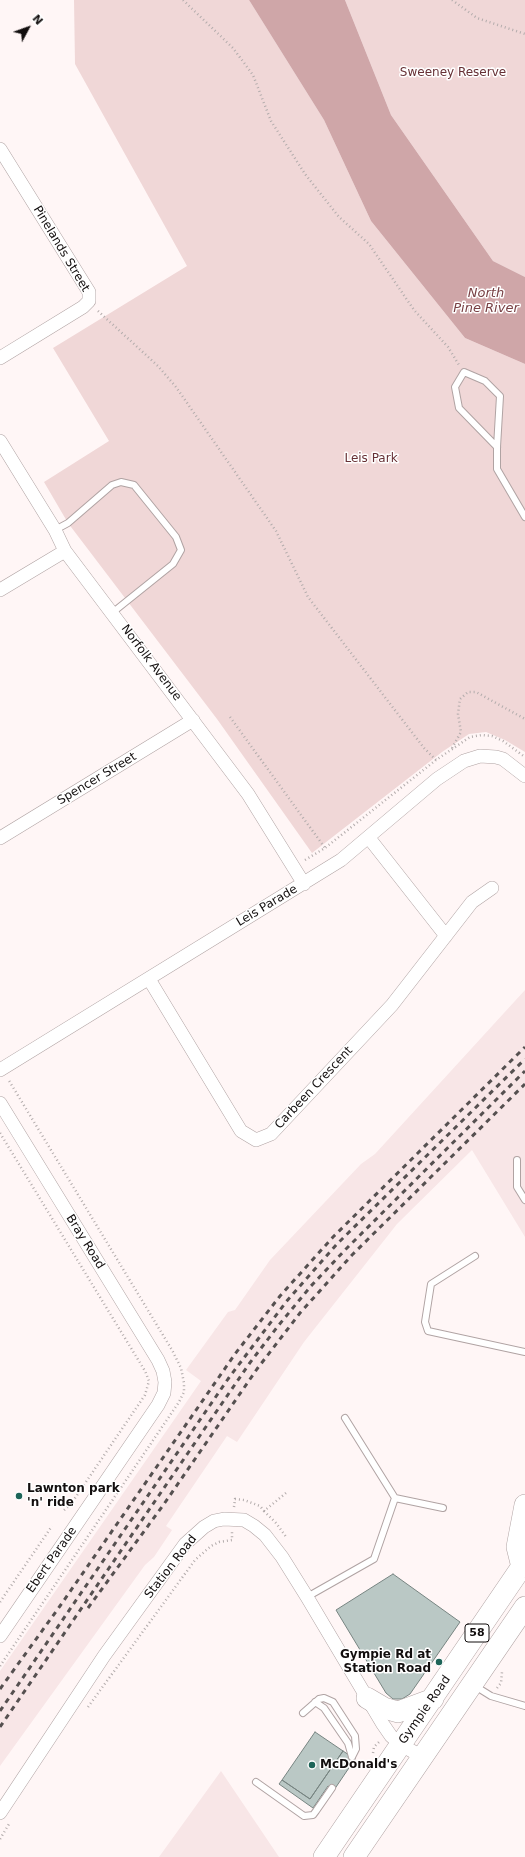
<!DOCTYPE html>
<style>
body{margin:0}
#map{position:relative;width:525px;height:1857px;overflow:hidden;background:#fff6f6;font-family:"DejaVu Sans",sans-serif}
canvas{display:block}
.north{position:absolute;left:8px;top:8px;width:40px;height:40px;-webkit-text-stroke:3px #fff;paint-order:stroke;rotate:49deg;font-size:11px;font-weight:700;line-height:16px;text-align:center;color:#120e0e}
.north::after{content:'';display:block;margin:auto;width:14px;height:18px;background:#120e0e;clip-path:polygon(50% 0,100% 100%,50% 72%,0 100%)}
</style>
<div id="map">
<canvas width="525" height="1857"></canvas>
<div class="north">N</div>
</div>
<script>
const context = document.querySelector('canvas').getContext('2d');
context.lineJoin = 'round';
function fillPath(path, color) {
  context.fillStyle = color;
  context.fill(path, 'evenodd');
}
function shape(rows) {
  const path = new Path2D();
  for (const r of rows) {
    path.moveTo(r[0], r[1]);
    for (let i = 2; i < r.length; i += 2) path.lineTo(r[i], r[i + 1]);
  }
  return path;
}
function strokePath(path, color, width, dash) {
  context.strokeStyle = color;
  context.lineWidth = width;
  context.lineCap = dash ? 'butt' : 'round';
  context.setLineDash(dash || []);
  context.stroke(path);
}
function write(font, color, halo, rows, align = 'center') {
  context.font = font + ' "DejaVu Sans",sans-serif';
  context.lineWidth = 3;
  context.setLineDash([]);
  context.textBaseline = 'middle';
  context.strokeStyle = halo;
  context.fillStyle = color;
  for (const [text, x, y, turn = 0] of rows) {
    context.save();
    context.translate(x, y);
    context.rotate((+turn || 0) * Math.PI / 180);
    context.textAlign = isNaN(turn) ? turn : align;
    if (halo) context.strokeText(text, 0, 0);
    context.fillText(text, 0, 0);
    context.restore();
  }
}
const built = shape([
 [525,990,525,1237,472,1150,397,1224,304,1342,237,1442,227,1436,166,1526,172,1530,154,1557,145,1565,0,1766,0,1671,201,1381,186,1370,228,1312,235,1310,270,1260,361,1164,375,1154],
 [221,1771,279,1857,159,1857]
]);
const green = shape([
 [74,0,249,0,324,120,371,221,465,338,525,364,525,752,505,740,486,732,469,734,442,752,312,853,217,719,68,523,44,482,109,441,53,348,187,266,75,64],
 [345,0,525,0,525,277,493,261,391,115]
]);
const water = shape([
 [249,0,345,0,391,115,493,261,525,277,525,364,465,338,371,221,324,120]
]);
const building = shape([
 [393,1574,460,1622,410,1694,402,1699,393,1699,386,1693,336,1610,393,1574],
 [315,1732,343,1751,310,1799,282,1780,315,1732],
 [343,1751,355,1759,334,1790,328,1786,313,1808,279,1784,282,1780,310,1799,343,1751]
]);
const path = shape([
 [183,0,233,48,253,75,271,121,305,174,339,217,369,244,414,310,448,347,459,365],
 [452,0,477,18,525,34],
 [98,311,158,366,176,387,276,531,308,597,424,748,436,760],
 [230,717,325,848],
 [452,748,461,732,458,714,460,699,468,692,476,692,525,719],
 [305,860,325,848,436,760,470,737,482,735,492,736,503,741,525,757],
 [0,1133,145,1371,149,1381,145,1395,71,1504,62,1512],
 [234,1507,235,1499,244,1500,260,1506,264,1511,286,1493],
 [264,1511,276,1523,287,1538],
 [0,1602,52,1526],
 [0,1666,179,1402,184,1392,184,1383,181,1368,172,1350,8,1079],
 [497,1688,501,1683,502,1672],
 [88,1707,195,1560,211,1546,219,1542,232,1540,232,1532],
 [373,1753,374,1747,380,1741],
 [0,1839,9,1824]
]);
const service = shape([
 [497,447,459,408,455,387,464,372,485,381,500,396,497,447,497,469,525,517],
 [55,530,68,523,112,485,121,482,134,485,176,537,181,550,173,564,112,613],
 [517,1160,517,1187,525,1200],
 [475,1256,431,1284,425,1322,428,1331,525,1352],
 [395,1498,443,1508],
 [307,1597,374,1559,395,1498,345,1418],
 [475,1686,491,1696,525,1706],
 [315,1702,324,1708,348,1743,352,1757],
 [303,1713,319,1699,324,1698,333,1702,355,1736,356,1749,352,1757],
 [256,1782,304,1816,313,1815,316,1811,332,1788]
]);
const minor = shape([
 [0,149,89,292,89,301,83,307,0,358],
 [0,441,55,530,65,551,248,794,304,884],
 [0,590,65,551],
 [0,838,193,720],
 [369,838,446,936],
 [149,979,241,1131,256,1140,271,1134,392,1005,472,902,492,888],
 [0,1070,341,860,437,779,464,761,480,756,496,757,503,759,525,776],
 [0,1103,158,1360,163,1371,165,1382,164,1393,158,1405,0,1636],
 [0,1813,104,1656,185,1544,204,1527,214,1521,224,1519,244,1520,254,1526,265,1535,282,1557,307,1597,382,1723,391,1736,401,1745,423,1757]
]);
const trunk = shape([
 [522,1567,517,1547,525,1505],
 [367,1698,384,1708,398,1712,433,1699],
 [324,1857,525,1562],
 [354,1857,525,1607]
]);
const rail = shape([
 [88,1608,164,1504,257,1369,300,1313,352,1255,525,1084],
 [0,1689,60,1606,235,1354,280,1296,333,1237,525,1047],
 [0,1711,228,1379,286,1302,337,1244,525,1059],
 [0,1727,249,1364,278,1326,311,1286,346,1249,525,1071]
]);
const markers = [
 [19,1496,4,"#1d6458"],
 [439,1662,4,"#1d6458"],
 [312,1765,4,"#1d6458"]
];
const shields = [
 [477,1633,24]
];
const shieldNames = [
 ["58",477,1633]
];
const parkNames = [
 ["Sweeney Reserve",453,73],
 ["Leis Park",371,459]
];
const streetNames = [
 ["Pinelands Street",61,249,59],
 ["Norfolk Avenue",151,663,53],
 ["Spencer Street",97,779,-31],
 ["Leis Parade",267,906,-31],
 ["Carbeen Crescent",314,1088,-47],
 ["Bray Road",85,1242,58],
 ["Ebert Parade",52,1560,-55],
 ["Station Road",171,1567,-52],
 ["Gympie Road",425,1710,-55]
];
const poiNames = [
 ["Lawnton park",27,1489],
 ["'n' ride",27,1503],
 ["Gympie Rd at",431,1655,"right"],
 ["Station Road",431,1669,"right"],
 ["McDonald's",320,1765]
];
const waterNames = [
 ["North",486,294],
 ["Pine River",486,309]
];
fillPath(built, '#f8e6e7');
fillPath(green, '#f0d7d7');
fillPath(water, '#cfa6a8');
fillPath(building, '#bac8c5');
strokePath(building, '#778481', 1);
strokePath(service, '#b0a3a3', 8);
strokePath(minor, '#b0a3a3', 14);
strokePath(trunk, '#b0a3a3', 22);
strokePath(path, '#b3acac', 2.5, [1, 3]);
strokePath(service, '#fff', 6);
strokePath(minor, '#fff', 13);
strokePath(trunk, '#fff', 21);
strokePath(rail, '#555050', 3, [5, 5]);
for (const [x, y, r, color] of markers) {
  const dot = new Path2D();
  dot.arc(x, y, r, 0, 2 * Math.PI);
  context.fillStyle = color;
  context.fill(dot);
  strokePath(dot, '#fff', 1.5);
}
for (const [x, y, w] of shields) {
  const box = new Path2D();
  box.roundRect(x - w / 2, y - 9, w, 18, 3);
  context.fillStyle = '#fff';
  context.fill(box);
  strokePath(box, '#120e0e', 1);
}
write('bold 11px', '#120e0e', null, shieldNames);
write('12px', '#663035', '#fff', parkNames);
write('12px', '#120e0e', '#fff', streetNames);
write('bold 12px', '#120e0e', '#fff', poiNames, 'left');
write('italic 13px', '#784044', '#fff', waterNames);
</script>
